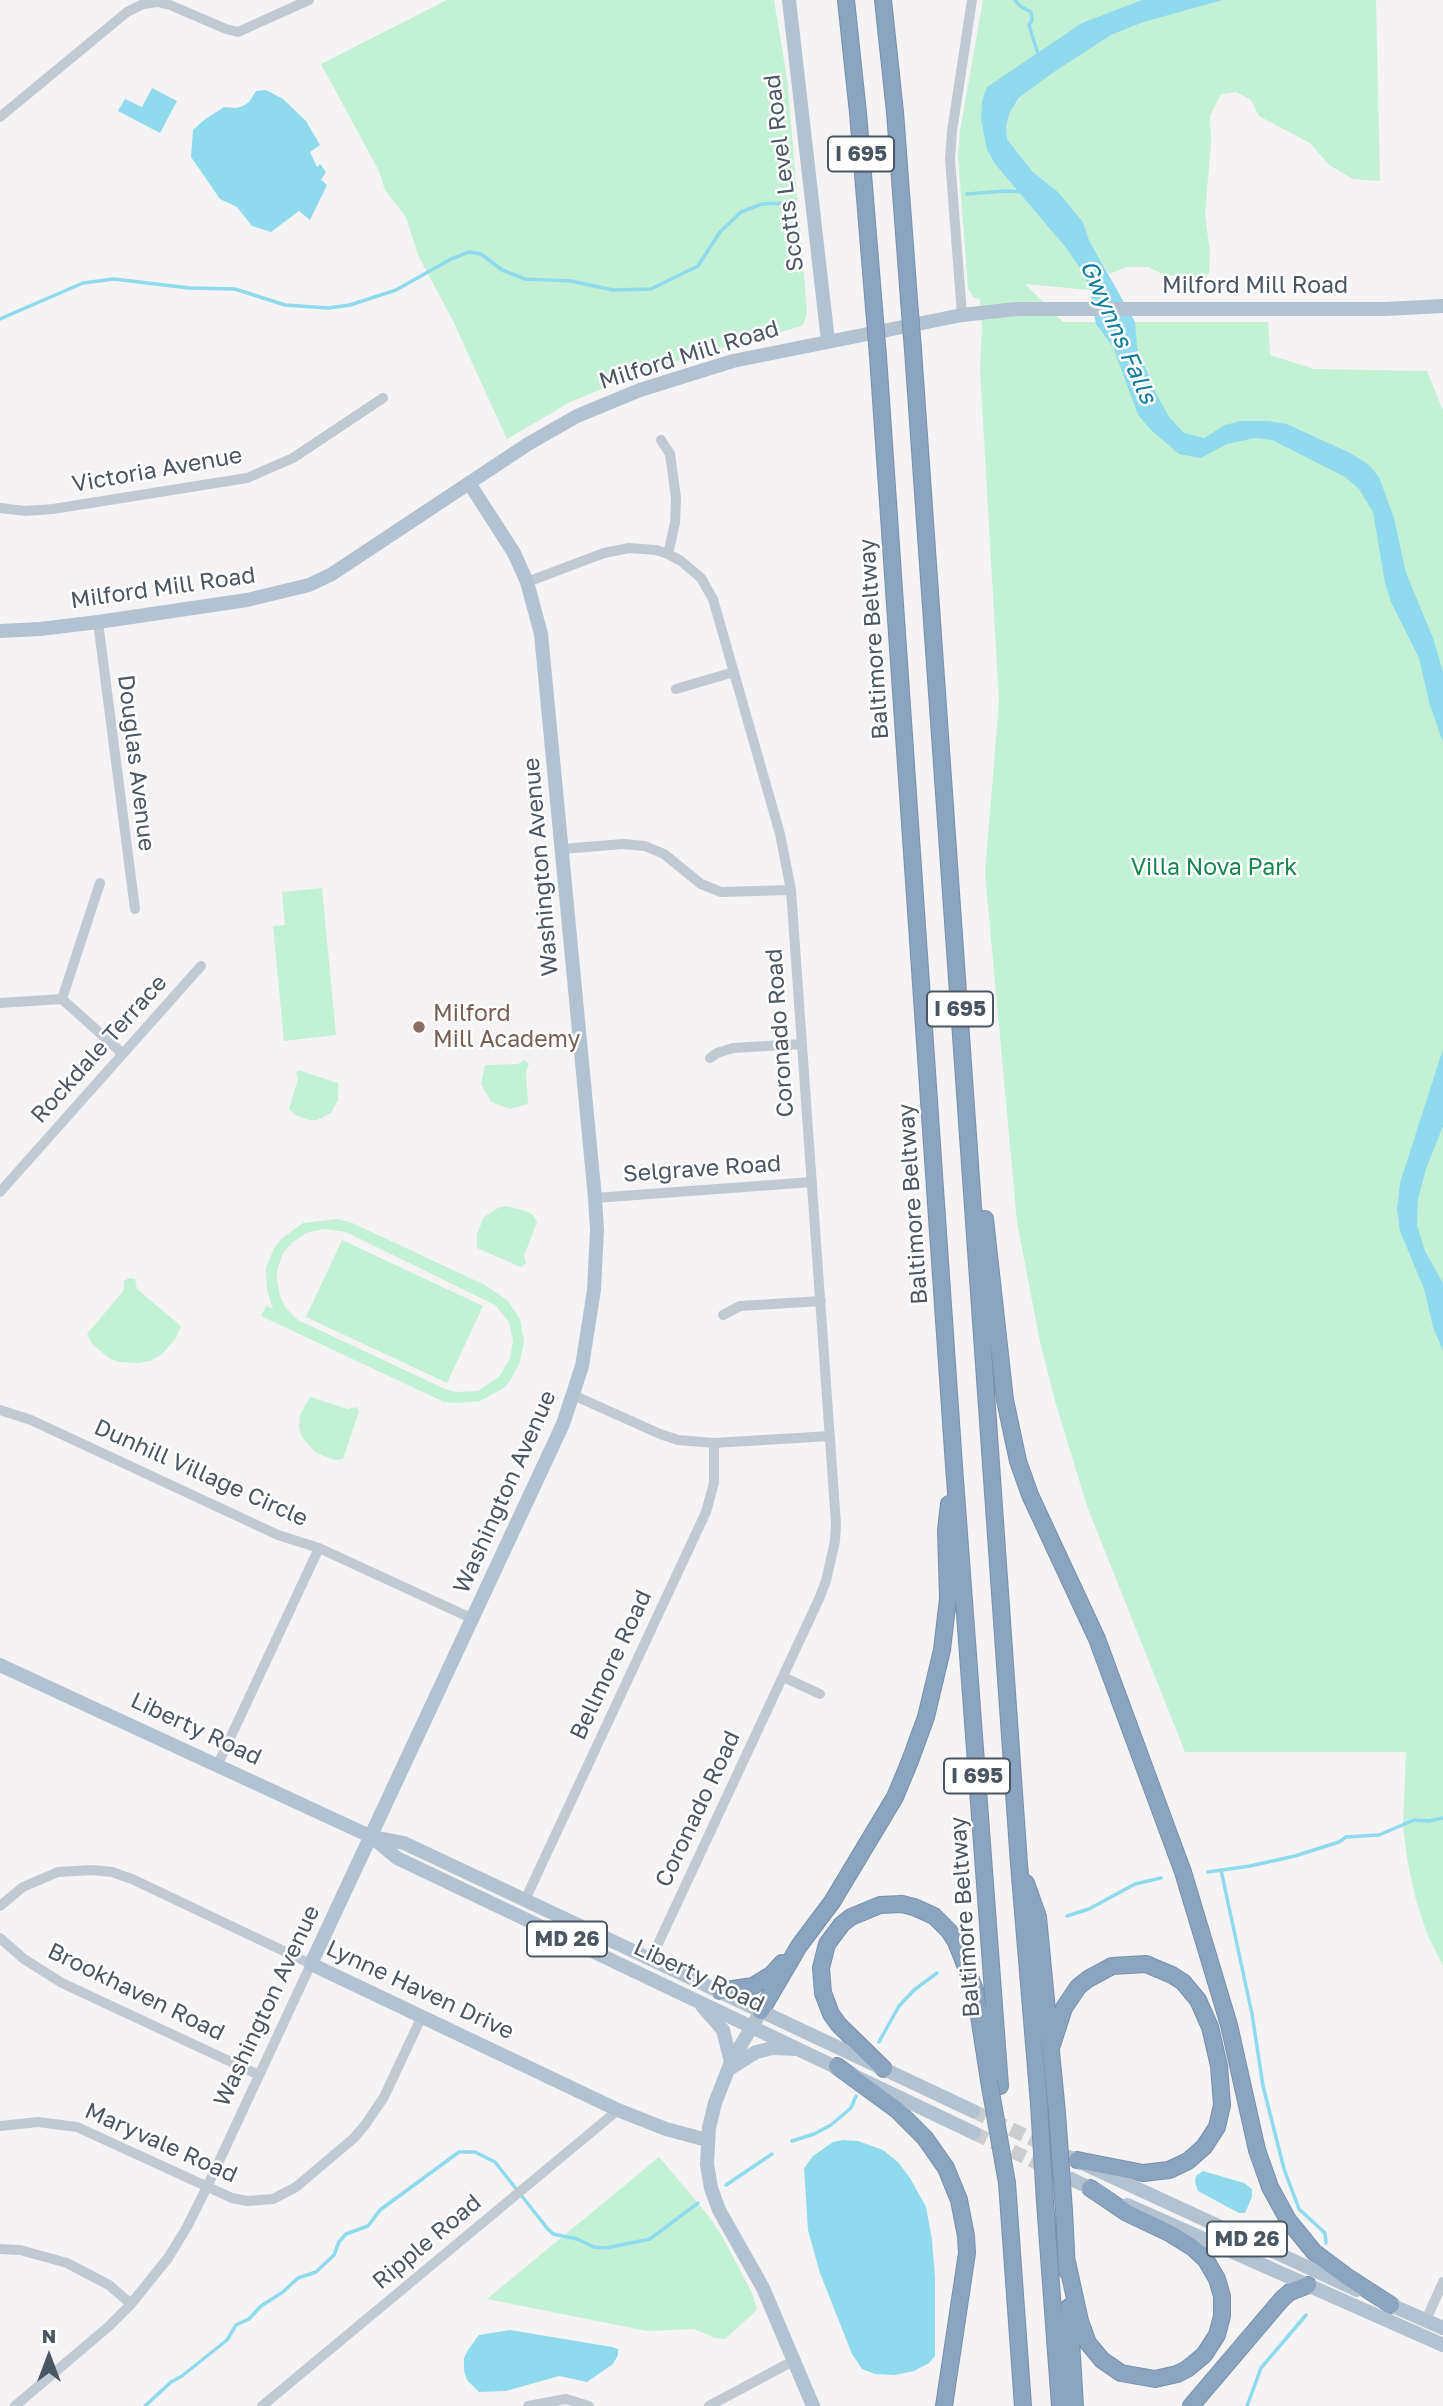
<!DOCTYPE html>
<style>
body{margin:0}
#map{position:relative;width:1443px;height:2406px;overflow:hidden;background:#f5f3f3;font-family:"Golos Text",sans-serif}
canvas{display:block}
.north{position:absolute;left:14px;top:2322px;width:70px;height:70px;-webkit-text-stroke:5px #fff;paint-order:stroke;rotate:0deg;font-size:19px;font-weight:700;line-height:28px;text-align:center;color:#4a5661}
.north::after{content:'';display:block;margin:auto;width:24px;height:32px;background:#4a5661;clip-path:polygon(50% 0,100% 100%,50% 72%,0 100%)}
</style>
<div id="map">
<canvas width="1443" height="2406"></canvas>
<div class="north">N</div>
</div>
<script>
const context = document.querySelector('canvas').getContext('2d');
context.lineJoin = 'round';
function fillPath(path, color) {
  context.fillStyle = color;
  context.fill(path, 'evenodd');
}
function shape(rows) {
  const path = new Path2D();
  for (const r of rows) {
    path.moveTo(r[0], r[1]);
    for (let i = 2; i < r.length; i += 2) path.lineTo(r[i], r[i + 1]);
  }
  return path;
}
function strokePath(path, color, width, dash) {
  context.strokeStyle = color;
  context.lineWidth = width;
  context.lineCap = dash ? 'butt' : 'round';
  context.setLineDash(dash || []);
  context.stroke(path);
}
function write(font, color, halo, rows, align = 'center') {
  context.font = font + ' "Golos Text",sans-serif';
  context.lineWidth = 5;
  context.setLineDash([]);
  context.textBaseline = 'middle';
  context.strokeStyle = halo;
  context.fillStyle = color;
  for (const [text, x, y, turn = 0] of rows) {
    context.save();
    context.translate(x, y);
    context.rotate((+turn || 0) * Math.PI / 180);
    context.textAlign = isNaN(turn) ? turn : align;
    if (halo) context.strokeText(text, 0, 0);
    context.fillText(text, 0, 0);
    context.restore();
  }
}
const green = shape([
 [447,0,774,0,787,78,805,286,807,315,802,326,689,357,637,375,572,401,507,439,453,321,418,255,406,217,385,190,379,171,321,64],
 [983,0,1176,0,1144,11,981,120,987,150,995,164,1066,248,1082,271,1090,290,1025,284,1063,322,1268,322,1270,355,1314,369,1427,371,1443,411,1443,1966,1427,1934,1416,1900,1408,1864,1403,1826,1406,1752,1185,1752,1087,1506,1055,1401,1040,1342,1017,1222,985,873,999,701,980,369,982,327,980,300,973,297,968,288,958,157,960,131],
 [1223,0,1376,0,1380,181,1353,179,1329,165,1310,143,1259,116,1251,100,1236,92,1221,94,1210,116,1211,142,1205,214,1210,253,1209,274,1194,278,1165,275,1148,267,1127,267,1109,274,1089,240,1083,222,1058,192,1033,172,1007,139,1006,127,1010,112,1020,98,1050,74,1111,35,1144,22],
 [322,888,336,1035,284,1041,273,926,285,925,282,892],
 [524,1060,529,1064,526,1071,528,1104,510,1109,491,1102,481,1084,485,1065,518,1064],
 [298,1070,338,1083,338,1100,331,1113,317,1120,309,1120,296,1115,289,1109,298,1079,296,1074],
 [506,1206,526,1211,533,1215,537,1222,524,1256,526,1263,521,1267,477,1248,477,1234,484,1217,498,1208],
 [337,1219,350,1222,485,1285,507,1300,520,1319,524,1341,520,1362,510,1381,504,1388,480,1401,457,1403,444,1402,261,1316,266,1306,273,1309,267,1290,266,1268,274,1248,281,1239,303,1223],
 [323,1229,346,1232,495,1305,509,1322,513,1341,510,1358,500,1376,478,1391,456,1392,445,1389,298,1320,285,1307,280,1296,277,1280,277,1270,283,1253,293,1242,306,1233],
 [342,1240,483,1306,447,1383,306,1317],
 [129,1278,135,1279,137,1289,181,1326,176,1338,161,1355,150,1361,139,1363,119,1362,109,1358,92,1344,87,1334,124,1290,124,1281],
 [310,1397,348,1409,356,1407,359,1411,343,1459,334,1460,315,1452,302,1437,299,1427,300,1415],
 [659,2157,707,2214,722,2236,752,2293,757,2310,725,2339,715,2338,694,2329,647,2331,487,2299]
]);
const water = shape([
 [1142,0,1223,0,1144,22,1111,35,1051,74,1019,98,1010,112,1006,126,1007,139,1033,172,1058,192,1083,222,1089,240,1135,322,1137,348,1156,393,1169,417,1184,433,1204,438,1225,425,1240,421,1268,421,1287,424,1350,453,1368,464,1379,477,1394,518,1406,573,1433,638,1443,672,1443,743,1429,702,1419,658,1391,602,1385,583,1373,512,1359,489,1345,477,1272,440,1255,438,1227,444,1201,458,1179,454,1151,430,1138,415,1113,347,1096,324,1090,290,1082,271,1066,248,995,164,987,150,981,120,982,101,987,87,1082,23],
 [152,88,177,101,160,133,118,111,125,99,142,107],
 [266,90,283,99,306,121,320,145,310,152,317,167,320,164,326,172,321,180,327,185,310,220,299,211,271,232,252,226,237,207,220,199,191,157,193,130,204,120,224,107,236,108,243,106,249,102,256,91],
 [1443,1049,1443,1126,1426,1169,1418,1199,1417,1225,1425,1251,1443,1283,1443,1351,1433,1327,1424,1289,1400,1231,1397,1209,1400,1183],
 [843,2140,858,2141,883,2150,898,2162,910,2178,926,2207,932,2240,935,2277,935,2356,929,2363,914,2371,895,2375,875,2374,862,2369,852,2354,820,2273,808,2230,804,2168,813,2156,833,2142],
 [1203,2171,1244,2183,1252,2189,1252,2197,1245,2213,1239,2213,1198,2191,1195,2182,1196,2176],
 [510,2330,612,2347,618,2349,618,2355,613,2364,587,2382,559,2376,506,2391,479,2392,467,2380,464,2371,464,2358,468,2350,479,2335]
]);
const stream = shape([
 [1015,0,1020,6,1031,12,1032,20,1029,25,1038,54],
 [967,194,1006,191,1024,192],
 [0,319,83,283,114,279,189,288,235,289,285,305,328,308,350,305,396,290,451,259,469,252,481,254,502,270,525,279,571,281,613,290,651,289,698,266,720,232,741,212,762,204,788,203],
 [1221,1870,1252,2014,1263,2086,1284,2169,1299,2209,1325,2233,1326,2243],
 [1208,1872,1250,1866,1295,1856,1339,1842,1346,1837,1379,1835,1414,1820,1429,1821,1443,1818],
 [1067,1916,1089,1909,1135,1884,1161,1878],
 [879,2042,899,2006,914,1990,937,1973],
 [792,2141,814,2134,831,2125,851,2108,856,2096],
 [726,2185,772,2154],
 [145,2406,171,2382,182,2376,227,2340,236,2325,249,2319,261,2306,283,2292,298,2278,316,2272,334,2255,339,2242,346,2234,368,2226,380,2210,459,2152,475,2152,495,2162,547,2228,553,2234,577,2239,594,2247,606,2248,650,2239,698,2203],
 [1247,2406,1261,2368,1306,2315]
]);
const majorTunnel = shape([
 [973,2111,1068,2156],
 [974,2133,1071,2179]
]);
const minor = shape([
 [0,117,127,12,143,4,158,2,170,5,226,29,238,32,309,0],
 [962,315,950,159,952,131,972,0],
 [661,440,670,454,676,498,675,523,668,554],
 [0,508,25,511,53,509,247,478,293,458,383,398],
 [527,582,604,553,629,548,656,550,668,554,681,561,701,578,713,599,780,834,791,890,836,1524,835,1541,826,1581,819,1599,651,1959],
 [98,622,135,909],
 [676,689,734,672],
 [562,849,623,844,645,846,664,854,701,884,721,892,791,890],
 [62,999,100,883],
 [0,1003,62,999,122,1053],
 [710,1058,717,1053,733,1048,802,1044],
 [0,1192,201,966],
 [595,1198,812,1182],
 [723,1315,740,1306,821,1301],
 [573,1395,660,1434,678,1440,714,1443,830,1436],
 [0,1410,31,1420,278,1535,319,1548,473,1619],
 [783,1677,820,1694],
 [218,1764,319,1548],
 [525,1900,706,1512,714,1483,714,1443],
 [0,1906,23,1887,58,1872,92,1870,112,1872,132,1879,311,1964,207,2187,187,2227,168,2258,131,2304,108,2327,15,2406],
 [0,1938,24,1959,62,1983,259,2075],
 [0,2126,38,2122,77,2127,232,2198,247,2201,273,2199,296,2187,354,2138,365,2125,384,2097,422,2016],
 [0,2249,20,2250,67,2263,109,2285,131,2304],
 [1426,2320,1443,2282],
 [262,2406,618,2110],
 [528,2406,566,2399,589,2406],
 [709,2406,793,2361]
]);
const major = shape([
 [789,0,828,341],
 [469,483,514,553,527,582,541,634,595,1198,597,1230,594,1290,582,1366,563,1424,311,1964,618,2110,666,2129,707,2140],
 [0,631,40,629,98,622,247,600,309,585,332,574,528,444,577,416,640,390,733,361,962,315,1016,309,1385,309,1443,306],
 [0,1665,372,1837,397,1858,974,2133],
 [373,1837,404,1843,973,2111],
 [702,2006,723,2030,731,2062],
 [757,2018,731,2062,715,2103,709,2128,707,2164,711,2188,719,2210,763,2288,813,2406],
 [729,2069,756,2052,773,2048,795,2049],
 [1069,2157,1357,2290],
 [1071,2179,1099,2192],
 [1127,2205,1443,2345],
 [1382,2301,1443,2328]
]);
const highway = shape([
 [846,0,858,113,874,308],
 [883,0,895,112,909,300],
 [913,350,1019,1864,1039,2104],
 [878,356,954,1466,1000,2086],
 [985,1219,1005,1400,1018,1461,1030,1495,1097,1639,1183,1872,1229,2025,1257,2150,1270,2187,1288,2220,1314,2252,1346,2276,1391,2305],
 [1026,1883,1038,1917,1057,2113],
 [720,1991,753,1986,771,1975,782,1963],
 [761,2011,799,1946,832,1902,895,1797,910,1761,926,1717,942,1650,948,1598,946,1530,949,1504],
 [1052,2045,1064,2008,1078,1987,1088,1979,1112,1966,1146,1964,1172,1975,1183,1982,1198,2000,1210,2027,1219,2066,1222,2105,1217,2127,1204,2147,1188,2161,1169,2170,1143,2173,1077,2160],
 [837,2066,897,2110,925,2138,946,2168,959,2200,966,2236,967,2253,944,2406],
 [884,2069,839,2025,831,2014,823,1993,821,1968,827,1944,842,1924,851,1917,880,1905,902,1904,914,1907,934,1916,949,1931,956,1942,975,1990,989,2081],
 [1007,2183,1023,2406],
 [1045,2202,1060,2406],
 [1064,2211,1067,2271],
 [1067,2262,1080,2321,1088,2343,1102,2360,1121,2373,1155,2379,1177,2374,1187,2369,1204,2355,1217,2335,1222,2316,1222,2296,1217,2279,1206,2260,1192,2247,1171,2234,1127,2213,1090,2188],
 [1069,2307,1075,2406],
 [1191,2406,1282,2299,1290,2292,1308,2285]
]);
const highwayBridge = shape([
 [909,300,913,350],
 [874,308,878,356],
 [989,2081,1007,2183],
 [1039,2104,1045,2202],
 [1057,2113,1064,2211]
]);
const markers = [
 [419,1027,7,"#8d6e63"]
];
const shields = [
 [861,154,66],
 [960,1009,66],
 [977,1776,66],
 [567,1939,80],
 [1247,2239,80]
];
const shieldNames = [
 ["I 695",861,154],
 ["I 695",960,1009],
 ["I 695",977,1776],
 ["MD 26",567,1939],
 ["MD 26",1247,2239]
];
const streetNames = [
 ["Scotts Level Road",784,173,-97],
 ["Milford Mill Road",1255,286],
 ["Milford Mill Road",689,355,-17],
 ["Victoria Avenue",157,470,-10],
 ["Milford Mill Road",163,588,-8],
 ["Baltimore Beltway",874,639,-94],
 ["Douglas Avenue",136,763,83],
 ["Washington Avenue",541,867,-95],
 ["Coronado Road",780,1033,-94],
 ["Rockdale Terrace",99,1049,-48],
 ["Selgrave Road",702,1169,-4],
 ["Baltimore Beltway",913,1204,-94],
 ["Dunhill Village Circle",201,1473,24],
 ["Washington Avenue",505,1492,-66],
 ["Bellmore Road",611,1665,-65],
 ["Liberty Road",196,1729,25],
 ["Coronado Road",698,1809,-65],
 ["Baltimore Beltway",965,1917,-94],
 ["Liberty Road",699,1976,25],
 ["Lynne Haven Drive",420,1990,25],
 ["Brookhaven Road",136,1992,26],
 ["Washington Avenue",267,2006,-65],
 ["Maryvale Road",161,2143,24],
 ["Ripple Road",427,2242,-40]
];
const parkNames = [
 ["Villa Nova Park",1214,868]
];
const educationNames = [
 ["Milford",433,1014],
 ["Mill Academy",433,1040]
];
const waterNames = [
 ["Gwynns Falls",1118,332,66]
];
fillPath(green, '#c3f1d5');
fillPath(water, '#90daee');
strokePath(stream, '#90daee', 3.5);
strokePath(majorTunnel, '#caccce', 14, [14, 7]);
strokePath(highway, '#7690ad', 18);
strokePath(minor, '#c1cad2', 10);
strokePath(major, '#b3c2d1', 14);
strokePath(highway, '#8ba5c1', 16);
strokePath(highwayBridge, '#7690ad', 18, []);
strokePath(highwayBridge, '#8ba5c1', 16);
for (const [x, y, r, color] of markers) {
  const dot = new Path2D();
  dot.arc(x, y, r, 0, 2 * Math.PI);
  context.fillStyle = color;
  context.fill(dot);
  strokePath(dot, '#fff', 2.5);
}
for (const [x, y, w] of shields) {
  const box = new Path2D();
  box.roundRect(x - w / 2, y - 17.5, w, 35, 5);
  context.fillStyle = '#fff';
  context.fill(box);
  strokePath(box, '#4a5661', 2);
}
write('bold 21px', '#4a5661', null, shieldNames);
write('23px', '#4a5661', '#fff', streetNames);
write('23px', '#17864f', '#fff', parkNames);
write('23px', '#785e54', '#fff', educationNames, 'left');
write('italic 24px', '#0c7c9b', '#fff', waterNames);
</script>
